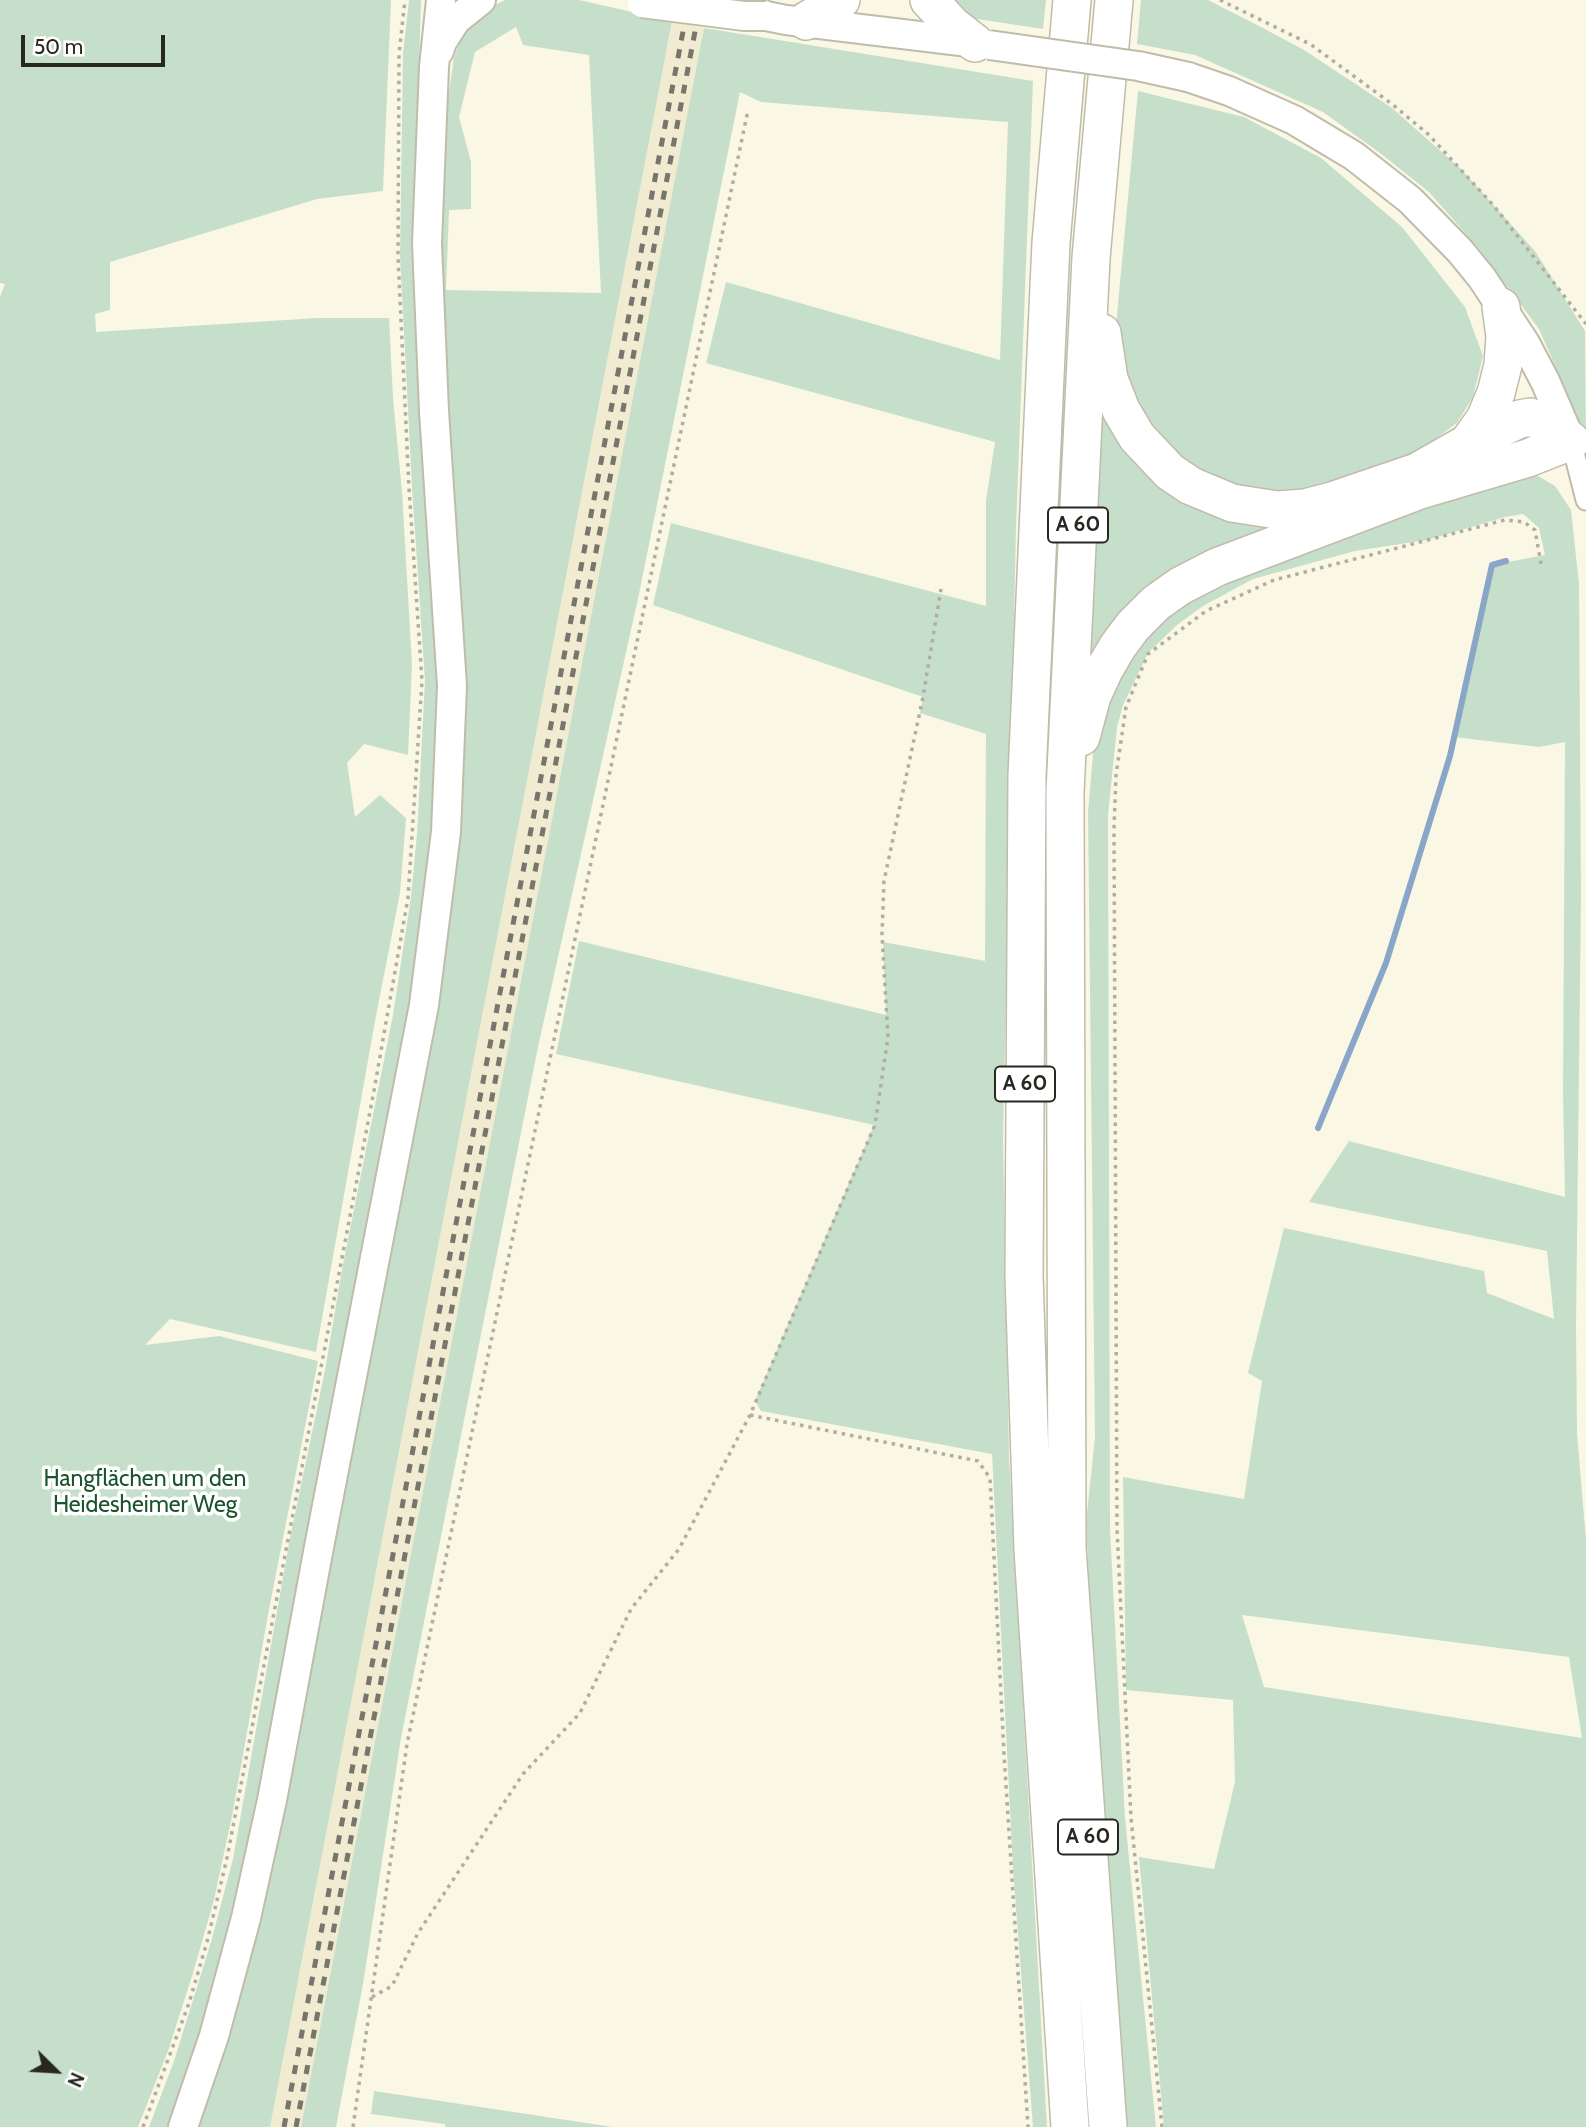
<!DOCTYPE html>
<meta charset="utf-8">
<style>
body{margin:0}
#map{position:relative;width:1586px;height:2127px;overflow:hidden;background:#faf7e5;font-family:Cabin,sans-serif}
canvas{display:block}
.north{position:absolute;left:21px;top:2036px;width:70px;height:70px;-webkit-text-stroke:5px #fff;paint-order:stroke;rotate:114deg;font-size:19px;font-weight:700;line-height:28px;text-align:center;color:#282721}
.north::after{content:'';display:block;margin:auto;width:24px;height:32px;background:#282721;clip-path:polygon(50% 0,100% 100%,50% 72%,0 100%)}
.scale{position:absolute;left:21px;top:35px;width:144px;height:32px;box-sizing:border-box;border:4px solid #282721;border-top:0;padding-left:9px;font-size:21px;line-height:24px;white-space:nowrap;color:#282721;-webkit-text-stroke:5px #fff;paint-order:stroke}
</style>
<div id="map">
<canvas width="1586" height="2127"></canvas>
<div class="north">N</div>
<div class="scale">50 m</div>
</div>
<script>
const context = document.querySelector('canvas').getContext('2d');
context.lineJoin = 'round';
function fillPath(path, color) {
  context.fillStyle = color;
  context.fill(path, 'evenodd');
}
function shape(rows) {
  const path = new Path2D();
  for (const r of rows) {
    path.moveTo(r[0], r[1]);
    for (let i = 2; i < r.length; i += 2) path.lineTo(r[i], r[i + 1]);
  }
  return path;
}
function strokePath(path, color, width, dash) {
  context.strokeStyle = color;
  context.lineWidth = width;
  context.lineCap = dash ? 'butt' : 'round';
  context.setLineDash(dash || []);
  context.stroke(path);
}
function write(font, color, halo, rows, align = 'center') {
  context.font = font + ' Cabin,sans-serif';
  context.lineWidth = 7;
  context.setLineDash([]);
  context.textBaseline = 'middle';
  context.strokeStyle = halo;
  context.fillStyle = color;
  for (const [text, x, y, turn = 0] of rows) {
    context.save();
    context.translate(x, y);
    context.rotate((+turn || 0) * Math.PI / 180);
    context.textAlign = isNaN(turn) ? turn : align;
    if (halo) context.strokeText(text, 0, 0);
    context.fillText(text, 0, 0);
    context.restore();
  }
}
const built = shape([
 [672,21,704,28,698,61,301,2127,270,2127]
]);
const green = shape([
 [0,0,391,0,383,191,317,199,110,262,110,310,95,314,96,332,318,318,389,318,393,398,402,491,412,665,408,755,364,744,347,763,355,817,380,795,406,818,400,893,375,1021,316,1352,170,1319,145,1345,219,1336,318,1361,269,1609,233,1811,214,1900,193,1973,168,2051,138,2127,0,2127,0,297,5,284,0,283],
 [409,0,421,0,415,200,441,686,436,837,412,1015,246,1875,197,2048,168,2127,149,2127,174,2061,211,1942,233,1859,290,1538,325,1370,343,1264,393,1015,411,897,417,834,425,681,412,487,400,255,403,53],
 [505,0,579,0,672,21,270,2127,196,2127,224,2051,239,1984,375,1330,431,1042,451,905,460,813,466,702,458,617,440,292,443,135,454,57,465,29,479,13],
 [516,27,523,45,589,55,601,293,446,290,449,210,471,209,471,162,459,117,475,52],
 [948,0,1046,0,1043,29,964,17],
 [1141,0,1208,0,1261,27,1304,50,1392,108,1461,169,1535,251,1585,331,1586,447,1565,388,1539,329,1480,250,1429,192,1380,153,1323,112,1195,55,1137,44],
 [704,28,1033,81,1016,526,1003,1138,1009,1458,1047,2127,1033,2127,1013,1869,992,1454,761,1411,755,1401,874,1125,556,1054,579,941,886,1015,883,942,985,961,986,734,920,713,923,697,653,605,671,523,986,606,986,500,995,442,706,363,726,282,1000,360,1008,122,761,102,740,92,639,594,538,1047,401,1738,363,1984,336,2127,301,2127],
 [1138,91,1244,117,1321,158,1402,227,1465,307,1483,356,1473,397,1457,423,1411,457,1333,485,1287,496,1234,491,1168,453,1121,382,1115,336],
 [1101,382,1161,475,1333,510,1175,577,1083,695],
 [1531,472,1555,486,1571,510,1579,584,1581,896,1576,1325,1577,1434,1586,1540,1586,2127,1164,2127,1139,1857,1214,1869,1235,1782,1233,1700,1126,1690,1123,1477,1244,1499,1262,1381,1248,1373,1284,1228,1484,1271,1487,1293,1554,1319,1547,1251,1309,1202,1349,1141,1565,1197,1563,1092,1565,742,1539,747,1454,737,1492,565,1545,555,1539,528,1523,514,1505,517,1427,540,1355,551,1253,579,1203,606,1177,625,1148,653,1123,705,1117,727,1108,815,1110,1529,1125,1818,1156,2127,1126,2127,1100,1816,1086,1523,1095,1437,1088,812,1096,721,1106,692,1165,609,1272,556],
 [1242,1615,1569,1657,1582,1738,1264,1687],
 [374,2091,613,2127,445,2127,445,2124,371,2114]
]);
const stream = shape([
 [1318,1128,1386,963,1450,756,1492,565,1506,561]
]);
const path = shape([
 [1220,0,1310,44,1392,104,1429,135,1494,206,1586,324],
 [750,1415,978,1461,990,1478,1004,1754,1028,2127],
 [372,1997,392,1986,418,1933,523,1774,580,1713,631,1609,679,1549,750,1415,875,1125,888,1037,882,935,884,881,923,697,941,589],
 [143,2127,189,2003,207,1942,227,1858,373,1096,408,898,422,681,409,488,398,257,399,54,405,0],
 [353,2127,407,1744,748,110],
 [1162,2127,1131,1818,1117,1529,1114,829,1116,775,1126,707,1148,654,1206,611,1274,580,1505,520,1524,522,1535,530,1541,564]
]);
const minor = shape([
 [1571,441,1586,500]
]);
const secondary = shape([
 [745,6,766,16,786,20,977,43],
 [439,51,442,42,456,20,481,0],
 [1188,77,1229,91,1294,120,1354,156,1410,200,1460,251,1482,278,1525,343,1545,381,1571,441],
 [183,2127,214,2036,246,1918,272,1800,319,1547,424,1005,446,832,452,686,434,411,427,243,434,67,441,0]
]);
const motorway = shape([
 [929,0,952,25,975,43],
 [806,21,841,0],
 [1468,443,1485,419,1496,393,1503,365,1505,336,1501,307],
 [1081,737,1092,696,1105,668,1118,646,1133,626,1156,603,1180,586,1217,567,1420,490,1528,458,1571,441,1553,426,1530,417,1520,419,1468,443,1417,472,1332,501,1305,508,1277,510,1232,503,1191,486,1170,472,1137,437,1121,410,1109,379,1102,333],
 [1070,2127,1033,1549,1024,1276,1027,776,1051,243,1072,0],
 [1108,2127,1067,1548,1065,792,1091,258,1114,0]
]);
const rail = shape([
 [284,2127,689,0],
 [296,2127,701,0]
]);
const secondaryBridge = shape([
 [642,3,744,16,766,16],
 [989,45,1138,66,1188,77]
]);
const shields = [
 [1078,525,60],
 [1025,1084,60],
 [1088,1837,60]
];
const shieldNames = [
 ["A 60",1078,525],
 ["A 60",1025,1084],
 ["A 60",1088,1837]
];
const parkNames = [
 ["Hangflächen um den",145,1479],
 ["Heidesheimer Weg",145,1505]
];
fillPath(built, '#f1ebd2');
fillPath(green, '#c6dfca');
strokePath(stream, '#89a6c8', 6);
strokePath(minor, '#c0bcab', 23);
strokePath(secondary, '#c0bcab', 32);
strokePath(motorway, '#c0bcab', 40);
strokePath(path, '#b1aea1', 3.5, [3.5, 5]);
strokePath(minor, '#fff', 19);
strokePath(secondary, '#fff', 28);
strokePath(motorway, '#fff', 37);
strokePath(rail, '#78766c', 5, [9, 9]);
strokePath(secondaryBridge, '#c0bcab', 32, []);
strokePath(secondaryBridge, '#fff', 28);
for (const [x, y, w] of shields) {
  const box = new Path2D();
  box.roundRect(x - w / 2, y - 17.5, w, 35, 5);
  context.fillStyle = '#fff';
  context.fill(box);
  strokePath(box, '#282721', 2);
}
write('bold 21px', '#282721', null, shieldNames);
write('23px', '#1b532a', '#fff', parkNames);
</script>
